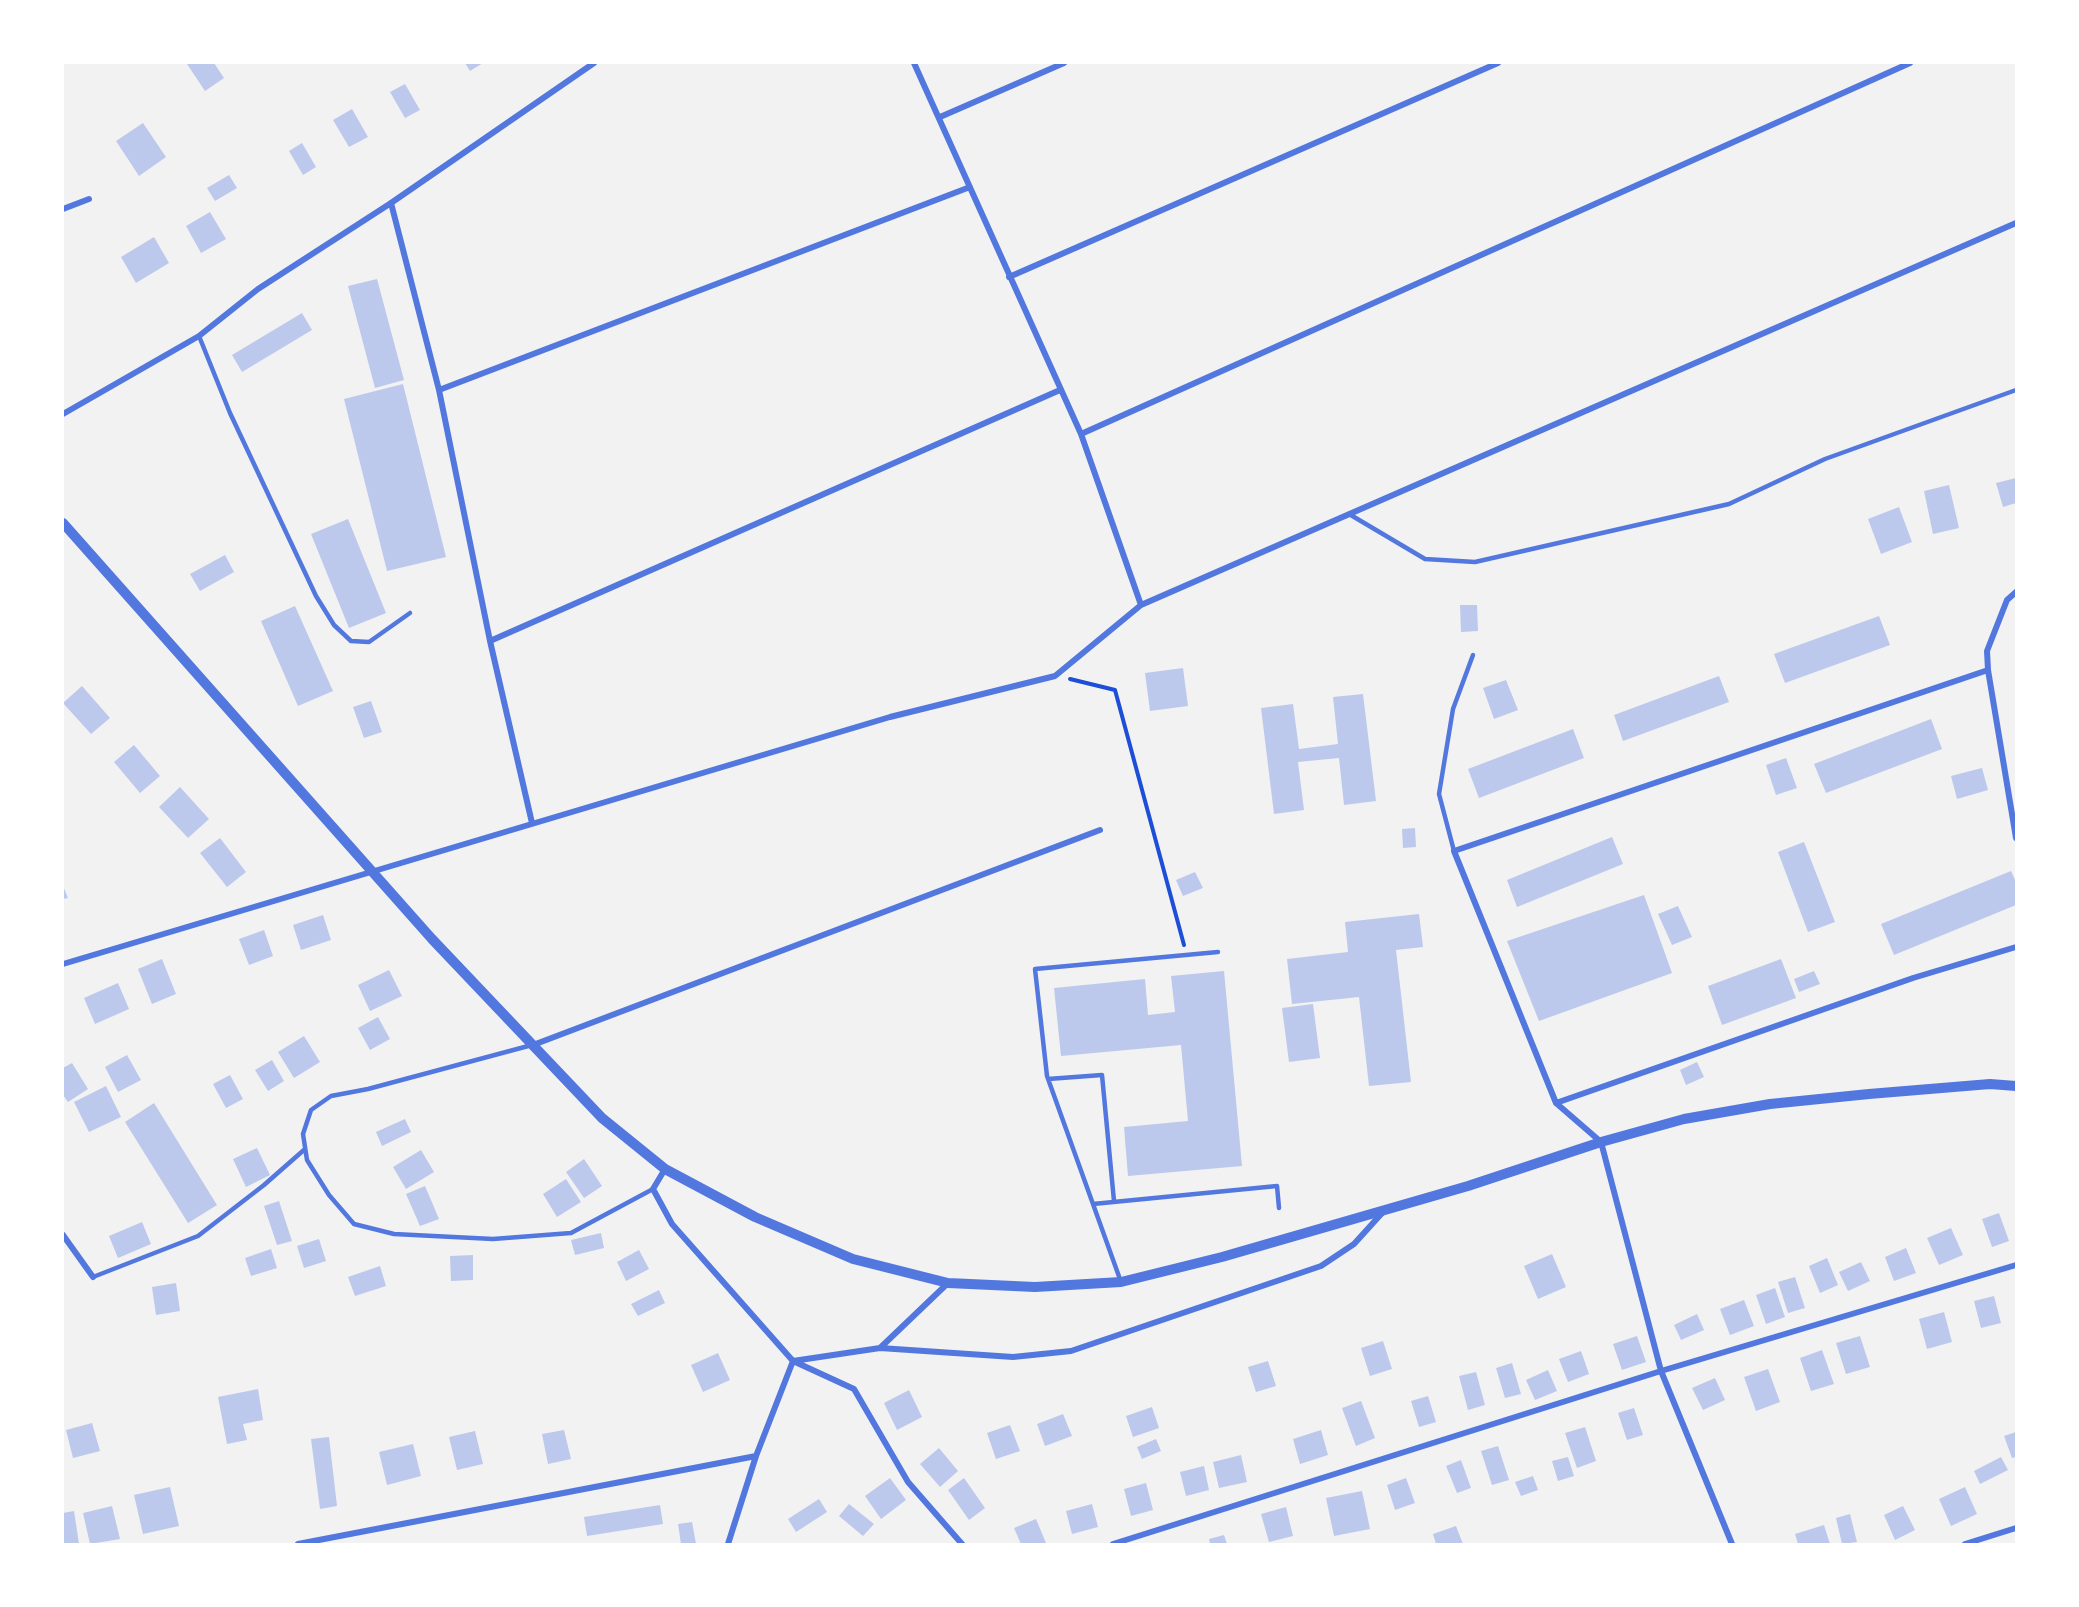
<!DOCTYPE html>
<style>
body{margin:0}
#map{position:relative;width:2079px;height:1607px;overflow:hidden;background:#f2f2f2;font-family:Rubik,sans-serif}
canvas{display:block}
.frame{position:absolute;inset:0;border:64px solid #fff;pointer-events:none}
</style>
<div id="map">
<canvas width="2079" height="1607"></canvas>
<div class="frame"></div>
</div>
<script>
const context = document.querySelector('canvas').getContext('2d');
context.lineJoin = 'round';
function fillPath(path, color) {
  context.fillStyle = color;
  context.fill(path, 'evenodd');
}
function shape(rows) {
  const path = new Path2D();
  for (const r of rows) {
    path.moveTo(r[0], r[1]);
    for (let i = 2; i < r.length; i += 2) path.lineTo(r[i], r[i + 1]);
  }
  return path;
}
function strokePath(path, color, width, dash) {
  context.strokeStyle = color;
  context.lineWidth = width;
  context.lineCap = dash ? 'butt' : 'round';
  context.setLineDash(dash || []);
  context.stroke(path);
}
const building = shape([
 [189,63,214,63,224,78,205,91,187,64],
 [465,63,483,63,470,71],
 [405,84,420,110,405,118,390,92],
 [352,109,368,137,349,147,333,120],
 [143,123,166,157,139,176,116,141],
 [302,143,316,167,303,175,289,151],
 [229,175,237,188,215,201,207,188],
 [210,212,226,239,201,253,186,226],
 [154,237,169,263,136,283,121,257],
 [377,279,404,380,375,388,348,286],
 [302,313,312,330,242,372,232,355],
 [403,384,446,557,387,571,344,399],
 [2016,478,2016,503,2003,507,1996,483],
 [1949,485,1959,528,1933,534,1924,491],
 [1899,507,1912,542,1881,554,1868,519],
 [348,519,386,613,349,628,311,534],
 [225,555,234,572,200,591,190,574],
 [1460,605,1477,605,1478,631,1461,632],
 [295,606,333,691,298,706,261,621],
 [1879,616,1890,645,1785,683,1774,654],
 [1183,668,1188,706,1150,711,1145,673],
 [1719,676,1729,702,1623,741,1614,715],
 [1506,680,1518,710,1494,719,1483,688],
 [82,686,110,718,91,734,63,703],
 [1363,694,1376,801,1344,805,1339,758,1298,762,1304,810,1274,814,1261,708,1293,704,1299,749,1338,744,1333,697],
 [371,701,382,732,364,738,353,707],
 [1931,719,1942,749,1826,793,1814,764],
 [1573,729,1584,758,1479,798,1468,769],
 [134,745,160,776,140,793,114,762],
 [1786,758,1797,788,1776,795,1766,765],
 [1982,768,1988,790,1957,799,1951,776],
 [180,787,209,819,188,838,159,807],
 [1415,828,1416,847,1403,848,1402,829],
 [1612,837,1623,864,1517,907,1507,880],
 [220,838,246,872,227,887,200,853],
 [1804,842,1835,922,1808,932,1778,852],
 [2011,871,2016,882,2016,905,1894,955,1881,924],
 [1195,872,1203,888,1183,896,1176,880],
 [63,886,68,898,63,899],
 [1644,895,1672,973,1539,1021,1507,941],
 [1678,906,1692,937,1672,945,1658,914],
 [1419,914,1423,947,1396,950,1411,1082,1369,1086,1359,997,1292,1004,1287,959,1348,952,1345,922],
 [323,915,331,940,301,950,293,925],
 [264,930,273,956,249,965,239,939],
 [162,959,176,994,152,1004,138,969],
 [1781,959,1796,998,1722,1025,1708,986],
 [389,970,402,996,370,1011,358,985],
 [1224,971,1242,1166,1128,1176,1124,1127,1188,1121,1181,1045,1061,1056,1054,988,1145,979,1148,1015,1175,1012,1171,976],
 [1814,971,1820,984,1799,992,1794,979],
 [118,983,129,1009,95,1024,84,998],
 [1313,1004,1320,1058,1289,1062,1282,1008],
 [378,1017,390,1039,370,1050,358,1028],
 [304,1036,320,1062,294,1078,278,1052],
 [127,1055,141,1080,118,1092,105,1067],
 [272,1060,284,1081,268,1091,255,1070],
 [1697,1062,1704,1077,1686,1085,1680,1070],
 [72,1063,88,1089,68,1102,63,1095,63,1068],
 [230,1075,243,1099,226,1108,213,1084],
 [106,1086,121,1117,89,1132,74,1102],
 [154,1103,217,1205,188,1223,125,1122],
 [405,1119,411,1132,382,1146,376,1132],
 [257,1148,270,1175,246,1187,233,1159],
 [421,1150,434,1172,406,1189,393,1167],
 [584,1159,602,1186,584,1198,566,1172],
 [566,1179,581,1202,557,1217,543,1194],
 [425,1186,439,1219,420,1226,406,1194],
 [279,1201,292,1241,277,1245,264,1206],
 [1999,1213,2009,1241,1992,1247,1982,1219],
 [142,1222,151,1244,118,1258,109,1236],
 [1951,1228,1963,1255,1939,1265,1927,1238],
 [601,1233,604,1248,575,1255,571,1240],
 [319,1239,326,1261,304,1268,297,1246],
 [1906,1248,1916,1273,1894,1281,1885,1257],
 [271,1249,277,1268,251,1276,245,1258],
 [639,1250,649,1269,626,1281,617,1262],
 [1552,1254,1566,1287,1538,1299,1524,1266],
 [473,1255,473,1280,451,1281,450,1256],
 [1827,1258,1838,1285,1820,1293,1809,1266],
 [1861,1262,1870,1281,1848,1291,1839,1272],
 [380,1266,386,1286,355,1296,348,1277],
 [1795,1277,1805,1308,1788,1313,1778,1282],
 [176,1283,180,1311,156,1315,152,1287],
 [1775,1288,1785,1317,1766,1324,1756,1295],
 [659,1290,665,1303,638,1316,631,1304],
 [1994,1296,2001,1323,1981,1328,1974,1301],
 [1744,1300,1754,1326,1730,1335,1720,1309],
 [1944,1312,1952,1342,1927,1349,1919,1319],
 [1697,1314,1704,1330,1681,1340,1674,1325],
 [1637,1336,1646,1362,1622,1370,1613,1344],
 [1860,1336,1870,1367,1846,1374,1836,1343],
 [1383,1341,1392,1369,1370,1376,1361,1348],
 [1822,1350,1834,1384,1811,1391,1800,1358],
 [1581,1351,1589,1374,1568,1382,1559,1359],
 [718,1353,730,1380,703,1392,691,1365],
 [1268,1361,1276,1386,1256,1392,1248,1367],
 [1512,1363,1521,1394,1505,1398,1496,1368],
 [1768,1369,1780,1402,1756,1411,1744,1377],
 [1548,1370,1557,1391,1535,1400,1526,1380],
 [1476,1372,1485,1405,1468,1410,1459,1376],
 [1715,1378,1725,1400,1703,1410,1692,1388],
 [258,1389,263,1420,243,1424,247,1440,227,1444,218,1397],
 [909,1390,922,1417,897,1430,884,1403],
 [1428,1396,1436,1422,1419,1427,1411,1401],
 [1361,1401,1375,1438,1356,1446,1342,1408],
 [1152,1407,1159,1428,1133,1437,1126,1416],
 [1634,1408,1643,1435,1627,1440,1618,1413],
 [1063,1414,1072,1436,1045,1446,1037,1424],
 [92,1423,100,1451,73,1458,66,1430],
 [1010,1425,1020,1451,996,1459,987,1433],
 [1585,1427,1596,1461,1577,1468,1565,1433],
 [564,1430,571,1459,548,1464,542,1434],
 [1321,1430,1328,1455,1300,1464,1293,1439],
 [475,1431,483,1464,457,1470,449,1437],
 [2016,1432,2016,1457,2012,1458,2004,1436],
 [329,1437,337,1506,320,1509,311,1439],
 [1156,1439,1161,1451,1142,1459,1137,1447],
 [413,1444,421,1476,387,1485,379,1452],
 [1498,1446,1509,1480,1492,1485,1481,1451],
 [939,1448,958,1471,940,1487,920,1464],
 [1241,1455,1247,1482,1219,1488,1213,1462],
 [1568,1457,1574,1476,1558,1481,1552,1461],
 [2001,1457,2008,1470,1980,1484,1974,1471],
 [1461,1460,1471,1488,1457,1493,1446,1466],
 [1204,1466,1209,1490,1186,1496,1180,1472],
 [1533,1476,1538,1490,1521,1496,1515,1482],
 [890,1478,906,1500,881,1519,865,1496],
 [964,1478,985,1508,969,1520,948,1490],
 [1406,1478,1415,1503,1395,1510,1387,1485],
 [1146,1483,1153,1510,1131,1516,1124,1489],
 [170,1487,179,1526,143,1534,134,1495],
 [1965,1487,1977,1514,1951,1526,1939,1499],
 [1362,1491,1370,1529,1334,1536,1326,1498],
 [819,1499,827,1512,796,1532,788,1519],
 [849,1504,874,1524,863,1536,839,1516],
 [1092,1504,1098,1527,1072,1534,1066,1511],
 [660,1505,663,1524,587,1536,584,1517],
 [112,1506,120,1539,90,1544,83,1513],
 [1903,1506,1915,1530,1895,1540,1884,1515],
 [1286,1507,1293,1536,1269,1542,1261,1514],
 [74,1511,79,1544,63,1544,63,1513],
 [1850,1514,1857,1542,1842,1544,1836,1518],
 [1036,1519,1046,1543,1021,1544,1014,1528],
 [692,1522,696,1544,681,1544,678,1524],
 [1824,1525,1830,1544,1798,1544,1795,1534],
 [1456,1526,1463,1544,1436,1544,1433,1534],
 [1224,1535,1227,1544,1210,1544,1209,1539]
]);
const path = shape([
 [1070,679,1115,690,1184,945]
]);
const service = shape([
 [199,336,230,413,316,596,334,625,351,641,369,642,410,613],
 [1349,514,1425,559,1475,562,1729,504,1825,459,2016,390],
 [1454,851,1439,794,1453,709,1473,655],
 [532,1045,368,1089,331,1096,311,1110,303,1134,307,1160,329,1195,354,1224,394,1234,493,1239,571,1233,653,1189],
 [1048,1079,1102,1075,1114,1201],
 [1093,1204,1277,1186,1279,1208],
 [93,1277,198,1236,264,1185,305,1149],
 [1121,1282,1047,1076,1035,969,1218,952]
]);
const minor = shape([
 [914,63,1081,434,1141,605],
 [940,117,1064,63],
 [391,203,439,390,490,641,532,823],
 [63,209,89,199],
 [1009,277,1498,63],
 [439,390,970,187],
 [63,414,199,336,258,289,391,203,594,63],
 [1081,434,1910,63],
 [490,641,1060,390],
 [1988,670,1987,651,2007,600,2016,592],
 [63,964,890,717,1055,676,1141,605,2016,223],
 [533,1045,1100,830],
 [1556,1103,1454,851,1988,670,2016,838],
 [665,1169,653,1189,672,1224,793,1361,854,1389,908,1482,962,1544],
 [63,1235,93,1277],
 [880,1348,948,1283],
 [298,1544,756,1456],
 [728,1544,756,1456,793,1361,880,1348,1013,1357,1071,1351,1321,1266,1354,1244,1383,1212],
 [1113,1544,1661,1371,2016,1265],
 [1732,1544,1661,1371,1601,1142,1556,1103,1913,978,2016,947],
 [1965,1544,2016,1528]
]);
const tertiary = shape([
 [63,523,432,939,602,1118,665,1169,755,1217,853,1259,948,1283,1035,1287,1121,1282,1222,1257,1468,1186,1601,1142,1684,1119,1770,1104,1869,1094,1990,1084,2016,1086]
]);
fillPath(building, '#bdc9ec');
strokePath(path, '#1d4ed8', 4);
strokePath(service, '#5277de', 4.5);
strokePath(minor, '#5277de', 6);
strokePath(tertiary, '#5277de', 10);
</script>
